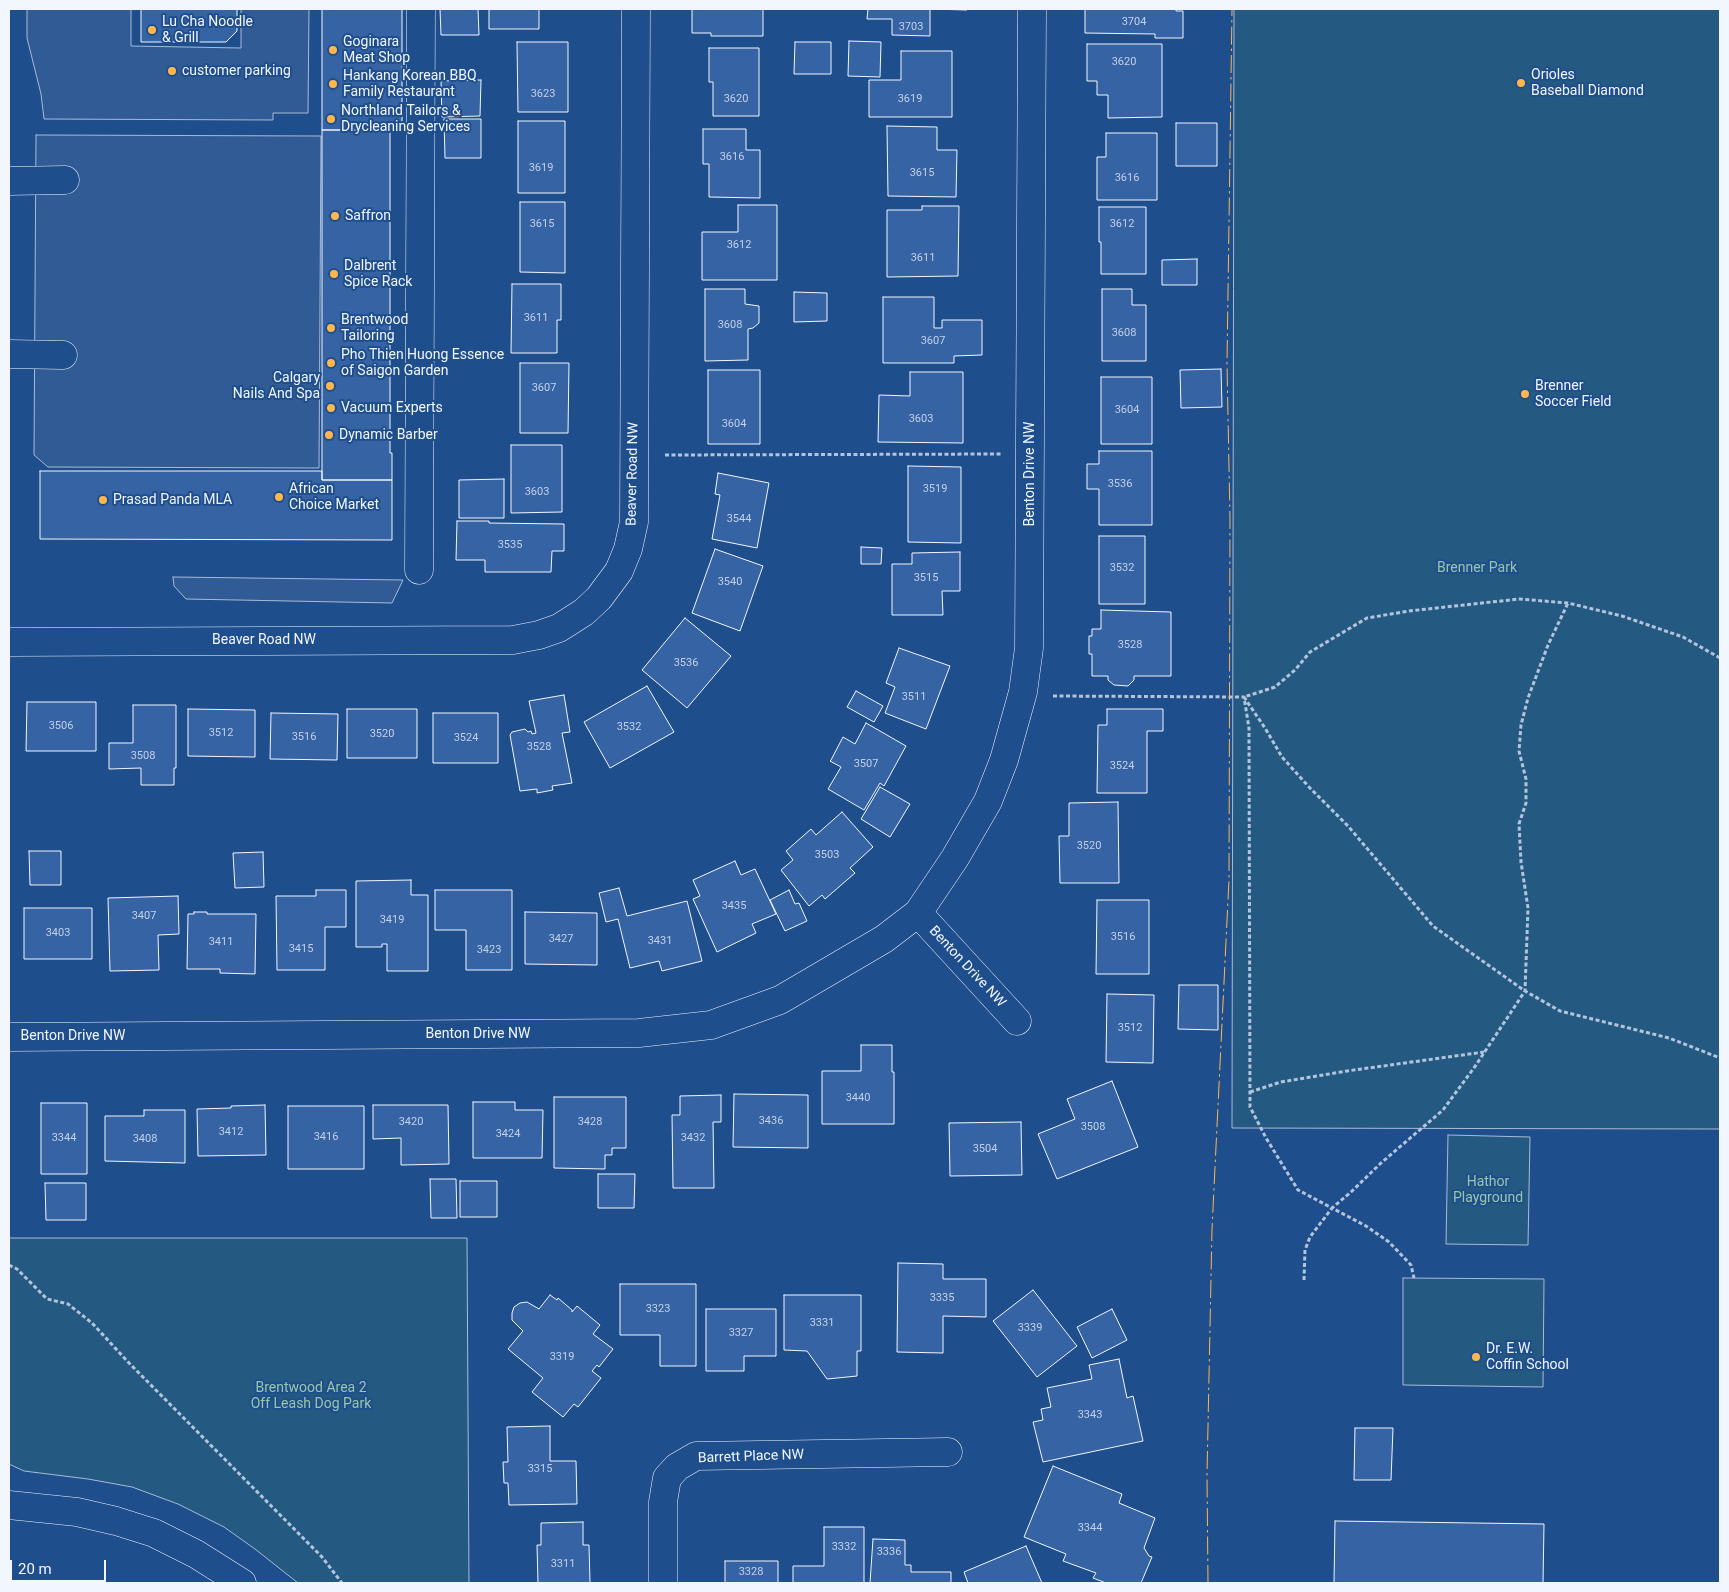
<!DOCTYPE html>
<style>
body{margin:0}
#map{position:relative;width:1729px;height:1592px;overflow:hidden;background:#1f4e8c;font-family:Roboto,sans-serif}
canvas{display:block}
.frame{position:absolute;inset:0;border:10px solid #f2f6ff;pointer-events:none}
.scale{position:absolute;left:10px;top:1560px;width:96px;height:22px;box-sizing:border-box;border:2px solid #f2f6ff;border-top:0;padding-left:6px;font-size:15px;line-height:18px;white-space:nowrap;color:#f2f6ff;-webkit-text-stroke:4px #1f4e8c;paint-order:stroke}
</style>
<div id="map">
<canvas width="1729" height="1592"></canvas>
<div class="frame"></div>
<div class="scale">20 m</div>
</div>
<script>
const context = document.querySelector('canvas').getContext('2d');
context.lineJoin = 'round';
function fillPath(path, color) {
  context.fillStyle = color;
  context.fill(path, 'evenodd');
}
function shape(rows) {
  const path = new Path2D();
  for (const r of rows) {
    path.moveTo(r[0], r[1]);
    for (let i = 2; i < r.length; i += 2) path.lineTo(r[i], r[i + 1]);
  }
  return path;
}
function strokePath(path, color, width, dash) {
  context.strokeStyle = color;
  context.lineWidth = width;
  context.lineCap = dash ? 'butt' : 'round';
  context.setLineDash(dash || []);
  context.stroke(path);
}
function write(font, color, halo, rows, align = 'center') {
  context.font = font + ' Roboto,sans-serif';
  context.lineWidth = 4;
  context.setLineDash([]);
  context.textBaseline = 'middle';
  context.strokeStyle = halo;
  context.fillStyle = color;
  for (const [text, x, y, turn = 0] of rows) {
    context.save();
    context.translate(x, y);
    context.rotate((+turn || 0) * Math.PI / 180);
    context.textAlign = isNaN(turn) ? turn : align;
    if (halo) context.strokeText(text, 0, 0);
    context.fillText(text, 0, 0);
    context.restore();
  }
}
const green = shape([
 [1234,9,1720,9,1720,1129,1232,1128,1234,9],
 [1448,1135,1530,1137,1528,1245,1446,1244,1448,1135],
 [9,1238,467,1238,469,1583,298,1583,255,1549,224,1527,178,1504,132,1487,88,1479,24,1471,9,1464,9,1238],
 [1403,1278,1544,1279,1543,1387,1403,1385,1403,1278]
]);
const parking = shape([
 [27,9,131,9,131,46,241,48,241,9,309,9,308,113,273,113,273,120,44,119,41,94,27,38,27,9],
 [36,135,321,136,319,468,48,467,34,455,36,135],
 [173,577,403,580,392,603,186,599,174,586,173,577]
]);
const building = shape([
 [141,9,237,9,237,31,226,42,141,42,141,9],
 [322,9,402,9,402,130,322,130,322,9],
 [440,9,478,9,479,35,441,35,440,9],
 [489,9,539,9,539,29,489,29,489,9],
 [692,9,763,9,763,36,711,36,711,33,692,33,692,9],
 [868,9,967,9,967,10,930,9,930,36,892,35,892,19,867,19,868,9],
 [1085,9,1176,9,1176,11,1183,11,1183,38,1155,38,1155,34,1085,33,1085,9],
 [849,41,881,42,880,77,848,76,849,41],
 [517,42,568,42,568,112,518,112,517,42],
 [795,42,831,42,831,74,794,74,795,42],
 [1087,44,1162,44,1162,117,1108,118,1108,95,1097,95,1097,81,1087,81,1087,44],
 [709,48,759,48,759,116,713,116,713,82,709,82,709,48],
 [901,51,952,51,952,117,869,117,869,80,901,80,901,51],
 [481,80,480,116,442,117,441,81,481,80],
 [444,119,481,119,481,158,445,158,444,119],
 [518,121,565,121,565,193,518,193,518,121],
 [1176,123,1217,123,1217,166,1176,166,1176,123],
 [887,126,937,127,937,150,957,150,956,197,888,196,887,126],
 [703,129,746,129,746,150,760,150,760,198,709,197,709,164,703,164,703,129],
 [322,130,390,130,390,453,392,453,392,480,322,480,322,130],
 [1106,133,1157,133,1157,200,1097,200,1097,157,1106,157,1106,133],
 [520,202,565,202,565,273,520,272,520,202],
 [738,205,777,205,777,280,702,280,702,232,738,232,738,205],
 [922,206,959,206,958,276,887,277,887,210,922,210,922,206],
 [1099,207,1146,207,1146,274,1101,274,1101,242,1099,242,1099,207],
 [1197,259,1197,285,1162,285,1162,260,1197,259],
 [512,284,561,284,561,320,557,320,557,353,511,353,512,284],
 [705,289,745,289,745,304,759,306,759,323,753,328,748,329,748,360,705,361,705,289],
 [1102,289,1132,289,1132,305,1146,305,1146,361,1102,361,1102,289],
 [794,292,827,293,827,321,794,322,794,292],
 [883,297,934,297,934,328,942,328,942,320,982,320,982,355,954,356,954,363,883,363,883,297],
 [520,363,569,363,568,433,520,433,520,363],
 [1221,369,1222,407,1181,408,1180,370,1221,369],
 [708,370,760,370,760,444,708,444,708,370],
 [910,372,963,372,963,443,878,442,879,395,910,396,910,372],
 [1101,377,1152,377,1152,444,1101,444,1101,377],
 [511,445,562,445,562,512,511,513,511,445],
 [1099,451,1152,451,1152,525,1099,525,1099,489,1087,489,1087,464,1099,464,1099,451],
 [908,466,961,467,961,543,908,542,908,466],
 [40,471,322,471,322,480,392,480,392,540,40,539,40,471],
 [718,473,769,483,757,548,712,539,720,495,715,494,718,473],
 [504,479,504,518,459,518,459,480,504,479],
 [457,521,489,521,489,523,564,524,564,551,552,551,551,572,485,572,485,560,456,560,457,521],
 [1099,536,1145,536,1145,604,1099,604,1099,536],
 [861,547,882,548,881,564,861,564,861,547],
 [715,549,763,566,740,631,692,613,715,549],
 [960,552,960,591,942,591,943,615,892,615,892,564,912,564,912,553,960,552],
 [1101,610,1171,612,1171,676,1134,676,1134,680,1128,686,1114,685,1108,680,1108,676,1092,676,1092,654,1089,654,1089,636,1092,636,1092,629,1101,629,1101,610],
 [685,618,731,656,687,708,642,670,685,618],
 [899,648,950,666,926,729,885,713,895,687,886,683,899,648],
 [647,686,674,732,610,768,584,722,647,686],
 [856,691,883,706,874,722,847,707,856,691],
 [564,695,570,732,562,733,572,783,552,786,553,790,537,793,537,789,520,791,510,735,512,732,525,729,528,732,531,731,532,734,536,733,529,701,564,695],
 [27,702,96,702,96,751,26,751,27,702],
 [133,705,176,705,176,768,174,768,174,785,141,785,141,768,109,769,109,743,133,743,133,705],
 [188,709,255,710,255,757,188,756,188,709],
 [347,709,417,709,417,758,347,758,347,709],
 [1107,709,1163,709,1163,731,1147,731,1147,793,1097,793,1098,725,1107,725,1107,709],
 [271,713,338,714,337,760,270,759,271,713],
 [433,713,498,713,498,763,433,763,433,713],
 [866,723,906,746,884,786,880,783,864,810,828,789,841,767,830,761,831,760,843,737,855,744,866,723],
 [880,787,910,804,890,837,861,819,880,787],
 [1118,802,1119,883,1060,883,1059,836,1069,836,1069,803,1118,802],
 [842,812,873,847,850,868,855,873,825,899,822,895,809,906,781,870,793,860,786,851,811,829,816,835,842,812],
 [29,851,61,851,61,885,30,885,29,851],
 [263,852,264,887,235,888,233,853,263,852],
 [735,861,741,875,755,869,776,914,752,924,756,933,717,952,693,899,700,896,693,880,735,861],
 [411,880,411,895,428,895,428,971,387,971,387,944,382,944,382,947,356,947,356,881,411,880],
 [619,888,627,916,687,901,702,961,662,971,659,961,630,968,618,919,606,922,599,893,619,888],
 [316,890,346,890,346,927,325,927,325,970,277,970,276,896,316,896,316,890],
 [435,890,512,890,512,970,466,970,466,930,435,930,435,890],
 [789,890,795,904,799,903,807,921,785,931,770,900,789,890],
 [178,896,179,934,158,935,159,970,110,971,108,898,178,896],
 [1097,900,1149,900,1149,974,1096,974,1097,900],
 [24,908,92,908,92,959,24,959,24,908],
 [194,912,207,912,207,914,256,914,255,974,220,973,220,969,187,969,188,914,194,914,194,912],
 [525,912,597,913,597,965,525,964,525,912],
 [1179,985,1218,985,1218,1030,1178,1029,1179,985],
 [1107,994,1154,995,1153,1063,1106,1062,1107,994],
 [861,1045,892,1045,892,1072,894,1072,894,1124,822,1124,822,1071,861,1071,861,1045],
 [1112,1081,1138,1147,1057,1179,1038,1134,1075,1119,1067,1099,1112,1081],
 [734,1094,808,1095,808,1148,733,1147,734,1094],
 [721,1095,721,1122,713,1122,714,1188,673,1188,672,1115,680,1115,680,1096,721,1095],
 [554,1097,626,1097,626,1148,612,1148,612,1155,605,1155,605,1169,554,1168,554,1097],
 [473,1102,515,1102,515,1110,543,1110,542,1158,473,1158,473,1102],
 [41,1103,87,1103,87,1174,41,1174,41,1103],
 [265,1105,266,1155,198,1156,197,1109,231,1108,231,1106,265,1105],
 [373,1105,448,1105,449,1164,401,1165,401,1138,373,1139,373,1105],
 [288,1106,364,1106,364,1169,288,1169,288,1106],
 [144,1110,185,1110,185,1163,105,1161,105,1116,144,1116,144,1110],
 [1021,1122,1022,1175,950,1176,949,1123,1021,1122],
 [598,1174,635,1174,634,1208,598,1208,598,1174],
 [430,1179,456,1179,457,1218,431,1218,430,1179],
 [460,1181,497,1181,497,1217,460,1217,460,1181],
 [45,1183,86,1183,86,1220,46,1220,45,1183],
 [898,1263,943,1264,943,1279,986,1279,986,1317,943,1316,943,1353,897,1352,898,1263],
 [620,1284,696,1284,696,1366,660,1366,660,1335,620,1335,620,1284],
 [1033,1290,1077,1346,1037,1377,993,1321,1033,1290],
 [550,1295,557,1300,558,1298,572,1310,572,1312,577,1306,600,1325,593,1334,613,1349,599,1367,597,1365,592,1371,601,1378,578,1407,574,1404,563,1417,532,1392,543,1378,508,1349,523,1331,512,1320,512,1313,514,1307,520,1303,527,1302,539,1309,550,1295],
 [784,1295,861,1295,861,1351,857,1351,857,1376,827,1379,807,1351,784,1350,784,1295],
 [706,1309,776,1309,776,1356,744,1356,744,1371,706,1371,706,1309],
 [1112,1309,1127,1340,1092,1358,1077,1327,1112,1309],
 [1119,1359,1127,1398,1133,1396,1143,1441,1043,1462,1033,1422,1043,1420,1041,1409,1051,1407,1047,1388,1092,1379,1089,1365,1119,1359],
 [550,1426,550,1461,576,1461,577,1504,509,1505,508,1483,504,1483,503,1462,508,1462,507,1427,550,1426],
 [1355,1428,1393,1428,1391,1480,1354,1480,1355,1428],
 [1053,1466,1122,1494,1119,1503,1155,1518,1144,1548,1149,1556,1152,1557,1141,1583,1106,1583,1093,1578,1096,1573,1063,1561,1066,1554,1024,1537,1053,1466],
 [1335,1521,1544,1524,1543,1583,1334,1583,1335,1521],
 [583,1522,583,1545,589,1545,590,1583,538,1583,537,1545,541,1545,541,1523,583,1522],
 [824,1527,864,1527,864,1583,793,1583,793,1566,824,1566,824,1527],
 [873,1539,905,1540,905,1565,911,1565,911,1572,951,1572,951,1583,870,1583,873,1539],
 [1026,1546,1042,1583,968,1583,964,1572,1026,1546],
 [725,1561,778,1561,778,1583,725,1583,725,1561]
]);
const path = shape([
 [665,455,1001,454],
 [1720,658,1683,637,1622,616,1568,603,1519,599,1409,611,1367,618,1310,652,1295,670,1275,687,1244,697,1265,728,1282,757,1309,787,1348,826,1433,926,1525,991,1560,1011,1669,1038,1720,1058],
 [1053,696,1244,697,1249,728,1250,1107,1266,1138,1298,1190,1332,1208,1351,1192,1381,1163,1443,1110,1476,1065,1525,991,1528,908,1521,862,1519,824,1526,803,1526,779,1519,751,1521,725,1528,698,1548,645,1568,603],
 [1250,1092,1281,1082,1347,1071,1484,1052],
 [9,1265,17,1269,47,1299,68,1304,92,1323,129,1363,322,1557,342,1583],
 [1304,1280,1305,1250,1310,1237,1332,1208,1366,1226,1389,1242,1411,1265,1414,1278]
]);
const minor = shape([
 [9,181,65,180],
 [9,354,63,355],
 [419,570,421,9],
 [9,642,513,640,539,635,559,628,584,612,599,598,619,571,628,549,634,522,636,9],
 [918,913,1017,1021],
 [9,1037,639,1033,711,1025,780,1000,884,939,918,913,955,858,988,801,1004,760,1023,692,1029,648,1032,9],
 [9,1505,77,1512,116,1521,154,1533,196,1554,242,1583],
 [663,1583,663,1502,667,1478,677,1467,696,1456,948,1452]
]);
const power = shape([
 [1208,1583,1207,1475,1212,1229,1229,880,1230,519,1227,364,1232,9]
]);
const markers = [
 [152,30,5,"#ffb74d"],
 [333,50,5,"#ffb74d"],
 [172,71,5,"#ffb74d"],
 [1521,83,5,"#ffb74d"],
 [333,84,5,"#ffb74d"],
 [331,119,5,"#ffb74d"],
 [335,216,5,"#ffb74d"],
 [334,274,5,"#ffb74d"],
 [331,328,5,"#ffb74d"],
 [331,363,5,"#ffb74d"],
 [330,386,5,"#ffb74d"],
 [1525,394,5,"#ffb74d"],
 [331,408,5,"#ffb74d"],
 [329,435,5,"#ffb74d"],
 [279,497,5,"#ffb74d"],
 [103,500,5,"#ffb74d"],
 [1476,1357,5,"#ffb74d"]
];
const numberNames = [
 ["3704",1134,22],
 ["3703",911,27],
 ["3620",1124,62],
 ["3623",543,94],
 ["3620",736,99],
 ["3619",910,99],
 ["3616",732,157],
 ["3619",541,168],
 ["3615",922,173],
 ["3616",1127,178],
 ["3615",542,224],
 ["3612",1122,224],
 ["3612",739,245],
 ["3611",923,258],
 ["3611",536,318],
 ["3608",730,325],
 ["3608",1124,333],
 ["3607",933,341],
 ["3607",544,388],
 ["3604",1127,410],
 ["3603",921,419],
 ["3604",734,424],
 ["3536",1120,484],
 ["3519",935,489],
 ["3603",537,492],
 ["3544",739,519],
 ["3535",510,545],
 ["3532",1122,568],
 ["3515",926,578],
 ["3540",730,582],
 ["3528",1130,645],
 ["3536",686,663],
 ["3511",914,697],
 ["3506",61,726],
 ["3532",629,727],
 ["3512",221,733],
 ["3520",382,734],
 ["3516",304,737],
 ["3524",466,738],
 ["3528",539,747],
 ["3508",143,756],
 ["3507",866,764],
 ["3524",1122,766],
 ["3520",1089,846],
 ["3503",827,855],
 ["3435",734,906],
 ["3407",144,916],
 ["3419",392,920],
 ["3403",58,933],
 ["3516",1123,937],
 ["3427",561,939],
 ["3431",660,941],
 ["3411",221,942],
 ["3415",301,949],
 ["3423",489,950],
 ["3512",1130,1028],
 ["3440",858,1098],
 ["3436",771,1121],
 ["3420",411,1122],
 ["3428",590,1122],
 ["3508",1093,1127],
 ["3412",231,1132],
 ["3424",508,1134],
 ["3416",326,1137],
 ["3344",64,1138],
 ["3432",693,1138],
 ["3408",145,1139],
 ["3504",985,1149],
 ["3335",942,1298],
 ["3323",658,1309],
 ["3331",822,1323],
 ["3339",1030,1328],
 ["3327",741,1333],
 ["3319",562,1357],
 ["3343",1090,1415],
 ["3315",540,1469],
 ["3344",1090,1528],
 ["3332",844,1547],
 ["3336",889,1552],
 ["3311",563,1564],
 ["3328",751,1572]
];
const poiNames = [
 ["Lu Cha Noodle",162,22],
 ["& Grill",162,38],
 ["Goginara",343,42],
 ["Meat Shop",343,58],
 ["customer parking",182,71],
 ["Orioles",1531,75],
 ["Baseball Diamond",1531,91],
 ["Hankang Korean BBQ",343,76],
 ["Family Restaurant",343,92],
 ["Northland Tailors &",341,111],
 ["Drycleaning Services",341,127],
 ["Saffron",345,216],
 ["Dalbrent",344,266],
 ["Spice Rack",344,282],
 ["Brentwood",341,320],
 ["Tailoring",341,336],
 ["Pho Thien Huong Essence",341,355],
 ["of Saigon Garden",341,371],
 ["Calgary",320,378,"right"],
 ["Nails And Spa",320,394,"right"],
 ["Brenner",1535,386],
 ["Soccer Field",1535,402],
 ["Vacuum Experts",341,408],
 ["Dynamic Barber",339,435],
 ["African",289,489],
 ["Choice Market",289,505],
 ["Prasad Panda MLA",113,500],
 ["Dr. E.W.",1486,1349],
 ["Coffin School",1486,1365]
];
const streetNames = [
 ["Beaver Road NW",633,474,-89],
 ["Benton Drive NW",1030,474,-90],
 ["Beaver Road NW",264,640],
 ["Benton Drive NW",967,967,47],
 ["Benton Drive NW",478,1034],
 ["Benton Drive NW",73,1036],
 ["Barrett Place NW",751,1457,-2]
];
const parkNames = [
 ["Brenner Park",1477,568],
 ["Hathor",1488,1182],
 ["Playground",1488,1198],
 ["Brentwood Area 2",311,1388],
 ["Off Leash Dog Park",311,1404]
];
fillPath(green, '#245a82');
strokePath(green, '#a8bbd7', 1);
fillPath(parking, '#305b95');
strokePath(parking, '#a8bbd7', 1);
fillPath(building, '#3563a3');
strokePath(building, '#f2f6ff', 1);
strokePath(minor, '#f2f6ff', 29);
strokePath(path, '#b3c4dc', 3, [4, 2.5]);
strokePath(minor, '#1f4e8c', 28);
strokePath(power, '#ffb74d', 1, [18, 4, 2.5, 4]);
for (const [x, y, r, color] of markers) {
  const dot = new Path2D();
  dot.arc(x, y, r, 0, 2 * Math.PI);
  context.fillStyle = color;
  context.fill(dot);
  strokePath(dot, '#1f4e8c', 2);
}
write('11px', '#c3d1e8', null, numberNames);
write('14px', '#f2f6ff', '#1f4e8c', poiNames, 'left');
write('14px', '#f2f6ff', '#1f4e8c', streetNames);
write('14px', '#97c8a6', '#1f4e8c', parkNames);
</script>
